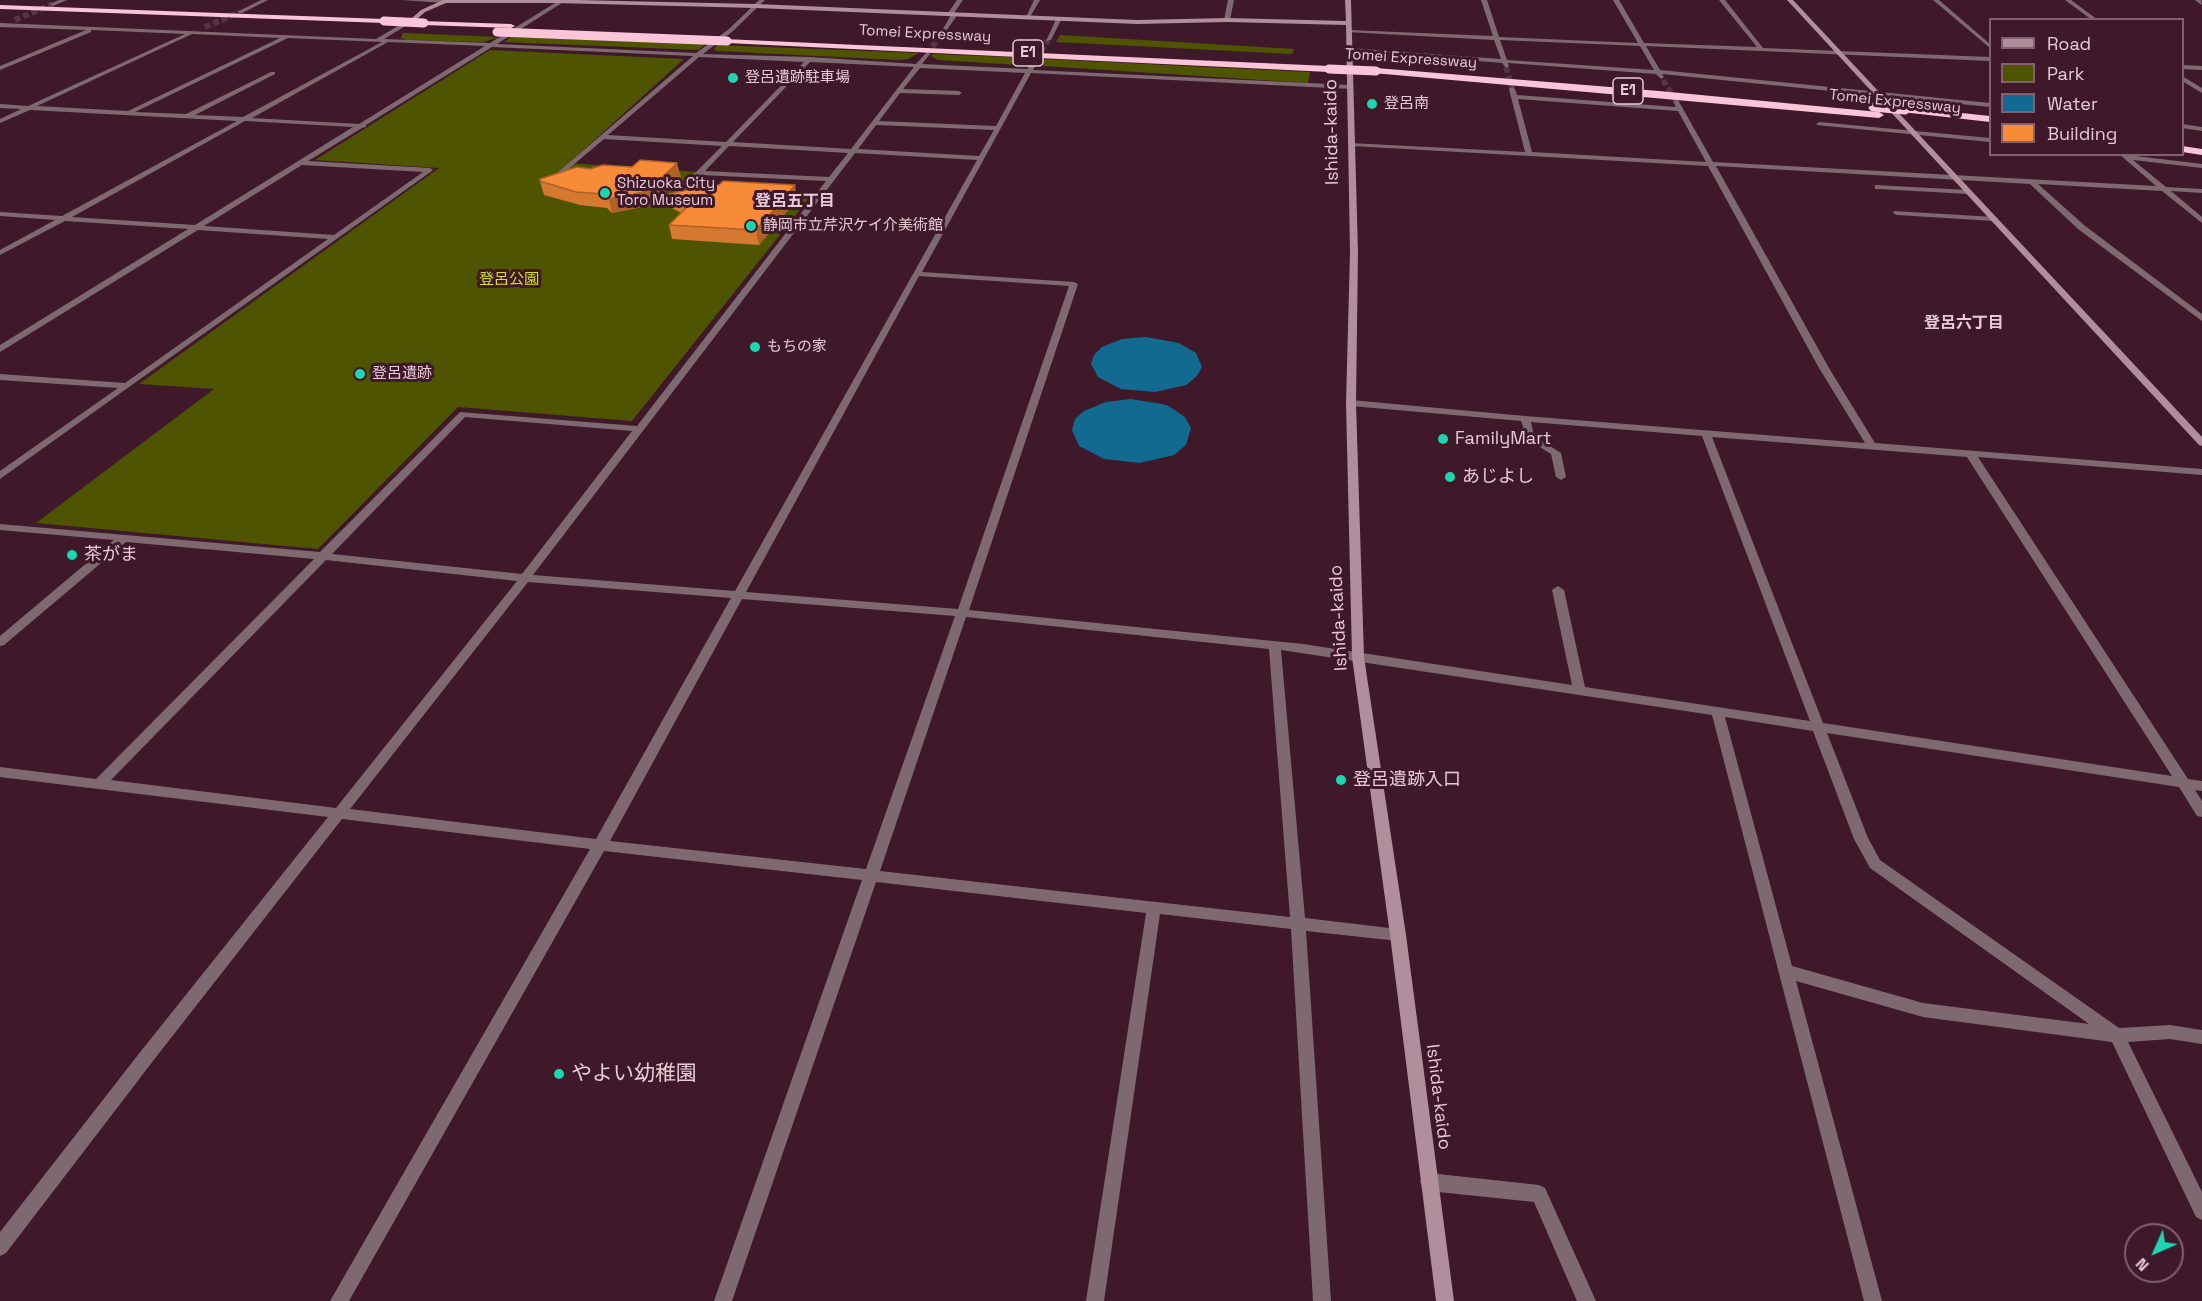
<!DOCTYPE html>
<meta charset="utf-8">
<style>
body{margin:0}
#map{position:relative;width:2202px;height:1301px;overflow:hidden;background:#3f182a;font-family:"Space Grotesk",sans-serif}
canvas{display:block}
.legend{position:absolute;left:1989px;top:18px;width:195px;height:138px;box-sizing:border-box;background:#3f182a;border:2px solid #82606e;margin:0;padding:8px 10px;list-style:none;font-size:18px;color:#e6cbd4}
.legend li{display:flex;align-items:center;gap:12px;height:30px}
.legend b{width:30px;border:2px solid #82606e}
.north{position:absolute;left:2124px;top:1223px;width:60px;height:60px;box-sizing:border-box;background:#3f182a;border:2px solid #82606e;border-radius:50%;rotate:225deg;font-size:16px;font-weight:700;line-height:24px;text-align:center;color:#e6cbd4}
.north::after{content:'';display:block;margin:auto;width:21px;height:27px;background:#1fd5b0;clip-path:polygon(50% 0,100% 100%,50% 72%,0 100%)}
</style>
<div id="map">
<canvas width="2202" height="1301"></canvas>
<ul class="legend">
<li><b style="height:8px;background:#b08e9b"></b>Road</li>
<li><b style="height:16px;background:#4f5400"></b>Park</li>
<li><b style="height:16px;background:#136a90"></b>Water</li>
<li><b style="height:16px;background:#f88b38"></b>Building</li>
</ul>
<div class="north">N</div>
</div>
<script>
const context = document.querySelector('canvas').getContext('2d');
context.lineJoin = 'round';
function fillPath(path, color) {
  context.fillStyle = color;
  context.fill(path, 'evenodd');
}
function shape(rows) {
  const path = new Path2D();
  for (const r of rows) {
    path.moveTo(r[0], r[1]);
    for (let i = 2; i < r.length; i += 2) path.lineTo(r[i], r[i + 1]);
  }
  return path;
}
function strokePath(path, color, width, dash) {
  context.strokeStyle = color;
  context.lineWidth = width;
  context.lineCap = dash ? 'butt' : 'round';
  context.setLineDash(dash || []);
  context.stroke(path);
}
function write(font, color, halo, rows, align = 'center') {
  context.font = font + ' "Space Grotesk","Noto Sans JP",sans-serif';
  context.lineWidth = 6;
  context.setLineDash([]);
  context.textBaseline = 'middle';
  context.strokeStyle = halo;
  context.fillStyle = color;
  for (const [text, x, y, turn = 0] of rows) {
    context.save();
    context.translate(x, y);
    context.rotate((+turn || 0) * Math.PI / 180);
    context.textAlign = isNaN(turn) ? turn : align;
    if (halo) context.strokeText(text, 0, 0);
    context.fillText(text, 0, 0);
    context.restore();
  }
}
const green = shape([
 [403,33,499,37,483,42,407,40,401,38],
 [1060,35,1294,49,1292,54,1056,42],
 [511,37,705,44,699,50,504,42],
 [717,45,919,53,908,59,900,60,716,51,714,49],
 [490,50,684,59,569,163,698,172,682,187,810,197,632,421,458,407,318,549,36,523,214,389,139,384,439,168,315,160],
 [933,54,1031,58,1019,65,938,60,931,56],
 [1044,59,1310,72,1308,83,1044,66,1041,63]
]);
const water = shape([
 [1146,337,1179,343,1196,353,1202,367,1197,376,1186,385,1155,392,1121,389,1098,377,1091,364,1094,355,1102,347,1122,339],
 [1131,399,1167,405,1185,417,1191,428,1186,445,1174,455,1140,463,1104,459,1079,446,1072,430,1075,419,1084,411,1106,402]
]);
const streetTunnel = shape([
 [15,20,53,4],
 [205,27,240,12],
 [927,54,940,36],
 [1036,59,1048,40],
 [1506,67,1512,89],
 [1663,80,1676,101]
]);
const street = shape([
 [59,0,67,0,53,6,50,4,59,0],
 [261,0,268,0,242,13,237,12,261,0],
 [402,0,447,0,448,1,445,3,402,0],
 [560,0,565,1,497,44,696,53,729,29,759,0,765,0,733,31,703,54,810,57,916,64,927,52,930,54,922,64,1027,69,1036,57,1039,59,1033,70,1351,85,1354,87,1351,89,1031,73,922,272,1074,282,1078,284,969,610,1303,644,1572,685,1552,590,1558,586,1564,590,1585,687,1810,721,1702,436,1531,422,1534,436,1561,453,1566,477,1561,480,1556,477,1551,454,1527,439,1521,421,1351,406,1346,403,1351,400,1525,416,1865,443,1819,368,1708,166,1352,146,1349,144,1350,143,1525,152,1509,89,1512,87,1515,89,1517,95,1676,107,1673,101,1678,100,1713,162,2156,186,2119,154,2202,164,2202,168,2133,160,2166,187,2202,189,2202,193,2171,191,2202,217,2202,223,2162,191,2038,184,2084,225,2202,314,2202,321,2078,229,2030,184,1716,166,1829,368,1875,443,2202,469,2202,475,1978,457,2188,779,2202,781,2202,791,2195,790,2202,801,2202,817,2197,816,2179,787,1827,733,1868,838,1880,860,2119,1028,2170,1025,2202,1030,2202,1044,2170,1039,2128,1042,2202,1192,2202,1220,2196,1217,2112,1042,1923,1017,1796,981,1882,1301,1864,1301,1712,715,1281,650,1305,918,1398,929,1403,931,1406,935,1403,939,1398,941,1306,931,1331,1301,1313,1301,1291,929,1160,914,1104,1301,1086,1301,1146,913,876,882,732,1301,714,1301,862,880,604,851,349,1301,330,1301,590,849,342,819,153,1061,6,1253,0,1256,0,1232,141,1051,328,817,0,777,0,767,96,779,314,559,126,542,4,645,0,646,0,636,114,540,0,530,0,524,320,552,460,412,637,426,826,181,701,175,687,188,683,186,684,184,722,146,604,139,553,182,549,182,549,180,693,56,492,47,366,125,366,127,362,128,308,161,430,168,433,170,432,171,0,479,0,471,118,388,0,380,0,374,125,383,328,239,198,230,0,352,0,345,188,229,65,221,0,255,0,250,55,220,0,216,0,212,62,216,237,121,30,110,0,123,0,119,21,109,0,108,0,104,28,106,185,34,91,30,91,32,0,70,0,66,86,30,0,27,0,23,376,39,415,16,417,19,384,39,490,43,560,0],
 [192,34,280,38,128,111,37,106,192,34],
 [288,38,382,42,243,117,195,115,275,74,275,72,271,72,186,114,135,112,288,38],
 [388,42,485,46,359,124,252,118,388,42],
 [699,57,804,62,726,142,608,135,699,57],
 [810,62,914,67,851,149,733,142,810,62],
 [920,68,1025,73,996,126,879,121,900,93,959,95,962,93,959,91,903,89,920,68],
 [1518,99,1678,111,1706,162,1532,152,1518,99],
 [245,121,353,127,195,225,72,217,245,121],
 [876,125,994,130,979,156,858,149,876,125],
 [729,146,848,153,829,177,705,171,729,146],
 [855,153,977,160,735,591,533,575,855,153],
 [302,165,423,172,334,235,204,226,302,165],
 [919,276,1069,286,958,609,746,592,919,276],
 [465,417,632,431,522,574,332,554,465,417],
 [1712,437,1967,457,2172,776,1823,723,1712,437],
 [326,560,517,581,336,808,111,780,326,560],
 [528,582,731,598,596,839,350,809,528,582],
 [742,599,955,616,866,869,610,841,742,599],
 [966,617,1269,649,1290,917,880,871,966,617],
 [1725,717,1813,731,1854,839,1870,868,2089,1024,1923,1003,1792,966,1725,717],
 [957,0,963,0,954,13,956,17,942,37,938,37,950,17,948,13,957,0],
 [1034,0,1040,0,1030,17,1026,17,1034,0],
 [1228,0,1234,0,1230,20,1227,22,1224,20,1228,0],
 [1481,0,1487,0,1499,37,1638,43,1613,0,1619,0,1644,43,1757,47,1719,0,1725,0,1763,48,1990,57,1990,61,1646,46,1660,70,1990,103,1990,107,1662,74,1664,77,1661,79,1656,74,1508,63,1509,66,1506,68,1502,63,1346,50,1349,48,1501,59,1494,40,1346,32,1349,30,1493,36,1481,0],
 [1500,40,1640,46,1654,70,1507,60,1500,40],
 [1933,0,1939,0,1990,44,1990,48,1933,0],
 [2065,0,2071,0,2098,20,2092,20,2065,0],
 [2195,0,2201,0,2202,5,2200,4,2195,0],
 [1057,17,1062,18,1051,40,1046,41,1057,17],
 [2182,65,2202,66,2202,70,2182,69,2182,65],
 [2182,76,2202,88,2202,93,2182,81,2182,76],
 [1819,122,1990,138,1990,142,1817,125,1816,124,1819,122],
 [2182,124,2202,127,2202,131,2182,128,2182,124],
 [1875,185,1968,190,1972,192,1968,194,1878,189,1875,189,1875,185],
 [1894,211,1994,217,1998,219,1994,221,1897,215,1893,213,1894,211],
 [1429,1173,1539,1185,1545,1188,1596,1301,1577,1301,1534,1202,1429,1191,1423,1188,1420,1182,1423,1176,1429,1173]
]);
const secondary = shape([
 [443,0,577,0,756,4,1137,20,1227,18,1346,21,1345,0,1351,0,1358,252,1356,403,1364,657,1406,935,1454,1301,1436,1301,1390,935,1352,657,1346,403,1350,252,1346,25,1227,22,1137,24,756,8,556,3,446,3,425,12,417,19,412,18,421,10,443,0],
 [1787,0,1793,0,2202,437,2202,446,2199,445,1787,0]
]);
const highway = shape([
 [0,5,384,19,388,21,384,23,0,9,0,5],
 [421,21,511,24,515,26,511,28,424,25,420,23,421,21],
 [724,39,1329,66,1333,69,1329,72,727,43,724,43,724,39],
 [1376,68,1659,91,1879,112,1884,115,1879,118,1373,73,1373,69,1376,68],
 [1905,107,1990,116,1990,122,1902,112,1900,110,1905,107],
 [2182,146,2202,149,2202,155,2182,152,2182,146]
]);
const highwayBridge = shape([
 [384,21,424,23],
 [497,32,727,41],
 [1329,69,1376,71],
 [1873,107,1905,110]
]);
const wall = shape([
 [590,169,681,177,652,205,612,213,607,208,580,205,544,195,540,181],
 [669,194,797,199,759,245,672,239,669,225,681,213,672,208]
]);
const shadedWall = shape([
 [677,163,681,177,652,205,612,213,609,199],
 [795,185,797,199,759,245,756,230]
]);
const building = shape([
 [640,160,677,163,648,191,609,199,603,194,576,192,540,181,540,179,577,167,590,169,603,165,632,167,640,160],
 [723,181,795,185,756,230,669,225,689,205,669,194,709,185,719,185,723,181]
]);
const markers = [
 [733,78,6,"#1fd5b0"],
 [1372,104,6,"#1fd5b0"],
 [605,193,6,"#1fd5b0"],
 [751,226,6,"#1fd5b0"],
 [755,347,6,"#1fd5b0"],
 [360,374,6,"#1fd5b0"],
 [1443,439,6,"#1fd5b0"],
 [1450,477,6,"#1fd5b0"],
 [72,555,6,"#1fd5b0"],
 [1341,780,6,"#1fd5b0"],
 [559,1074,6,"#1fd5b0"]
];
const farStreetnames = [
 ["Tomei Expressway",925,34,3],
 ["Tomei Expressway",1411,59,4],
 ["Tomei Expressway",1895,102,6]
];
const farPoinames = [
 ["登呂遺跡駐車場",745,78],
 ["登呂南",1384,104],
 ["Shizuoka City",617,184],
 ["Toro Museum",617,201],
 ["静岡市立芹沢ケイ介美術館",763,226],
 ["もちの家",767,347],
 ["登呂遺跡",372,374]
];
const farParknames = [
 ["登呂公園",509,280]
];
const shields = [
 [1028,53,30],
 [1628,91,30]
];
const shieldNames = [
 ["E1",1028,53],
 ["E1",1628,91]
];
const farNeighbourhoodnames = [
 ["登呂五丁目",795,202],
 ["登呂六丁目",1964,324]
];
const streetNames = [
 ["Ishida-kaido",1332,132,-91],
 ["Ishida-kaido",1339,618,-93],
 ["Ishida-kaido",1438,1097,83]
];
const poiNames = [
 ["FamilyMart",1455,439],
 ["あじよし",1462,477],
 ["茶がま",84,555],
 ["登呂遺跡入口",1353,780]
];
const nearPoinames = [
 ["やよい幼稚園",571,1074]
];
fillPath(green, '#4f5400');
fillPath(water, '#136a90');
strokePath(streetTunnel, '#583344', 6, [6, 3]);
fillPath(street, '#7e6971');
fillPath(secondary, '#b08e9b');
fillPath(highway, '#fac5d9');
strokePath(highwayBridge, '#fac5d9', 9);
fillPath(wall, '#d57830');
fillPath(shadedWall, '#ae6127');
fillPath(building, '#f88b38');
strokePath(building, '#ae6127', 1.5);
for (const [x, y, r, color] of markers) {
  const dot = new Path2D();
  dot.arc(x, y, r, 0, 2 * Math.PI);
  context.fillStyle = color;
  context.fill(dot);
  strokePath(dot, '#3f182a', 2);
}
write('15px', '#e6cbd4', '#3f182a', farStreetnames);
write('15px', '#e6cbd4', '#3f182a', farPoinames, 'left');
write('15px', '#d5e11a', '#3f182a', farParknames);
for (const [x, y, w] of shields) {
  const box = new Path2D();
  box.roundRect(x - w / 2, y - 13, w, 26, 4.5);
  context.fillStyle = '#3f182a';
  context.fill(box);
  strokePath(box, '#e6cbd4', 1.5);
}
write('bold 16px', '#e6cbd4', null, shieldNames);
write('bold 16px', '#e6cbd4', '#3f182a', farNeighbourhoodnames);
write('18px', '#e6cbd4', '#3f182a', streetNames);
write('18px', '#e6cbd4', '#3f182a', poiNames, 'left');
write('21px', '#e6cbd4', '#3f182a', nearPoinames, 'left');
</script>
